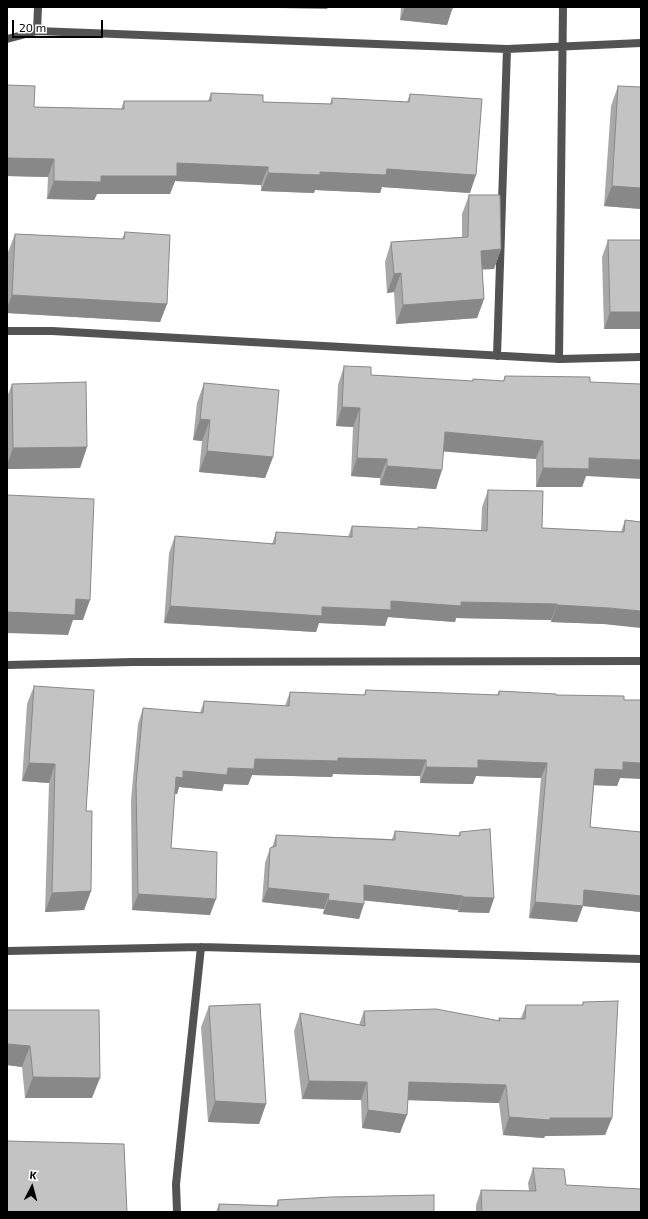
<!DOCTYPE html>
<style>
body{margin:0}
#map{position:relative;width:648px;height:1219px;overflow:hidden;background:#fff;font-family:"Exo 2",sans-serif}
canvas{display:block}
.frame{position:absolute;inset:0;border:8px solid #000;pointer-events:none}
.north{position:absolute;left:12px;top:1167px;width:40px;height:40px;-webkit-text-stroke:3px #fff;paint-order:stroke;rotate:6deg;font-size:11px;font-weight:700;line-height:16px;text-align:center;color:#000}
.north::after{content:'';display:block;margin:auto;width:14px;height:18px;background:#000;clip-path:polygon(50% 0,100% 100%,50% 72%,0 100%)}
.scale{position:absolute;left:12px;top:20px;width:91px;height:18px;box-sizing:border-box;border:2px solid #000;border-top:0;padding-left:5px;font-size:12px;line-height:14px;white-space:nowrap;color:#000;-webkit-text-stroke:3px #fff;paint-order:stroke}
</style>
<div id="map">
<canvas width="648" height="1219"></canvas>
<div class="frame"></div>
<div class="north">K</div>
<div class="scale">20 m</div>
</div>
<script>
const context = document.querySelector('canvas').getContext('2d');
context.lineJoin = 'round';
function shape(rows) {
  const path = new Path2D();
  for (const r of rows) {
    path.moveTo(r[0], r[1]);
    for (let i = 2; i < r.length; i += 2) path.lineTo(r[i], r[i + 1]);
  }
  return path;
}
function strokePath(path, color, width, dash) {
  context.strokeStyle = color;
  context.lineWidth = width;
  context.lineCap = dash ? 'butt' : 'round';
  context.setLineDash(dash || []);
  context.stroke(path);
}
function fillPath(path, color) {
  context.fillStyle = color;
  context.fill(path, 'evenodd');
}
const minor = shape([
 [37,31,38,7],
 [7,39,37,31,507,49,641,43],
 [7,331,52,331,559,359,641,357],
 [497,356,507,49],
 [559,359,563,7],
 [7,665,133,662,641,661],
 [7,951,201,947,641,959],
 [177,1212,176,1184,201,947]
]);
const wall = shape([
 [394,7,453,7,447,25,400,20,401,8],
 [7,85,34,107,121,109,124,101,208,101,211,93,263,102,330,104,332,98,407,102,410,94,470,193,382,187,380,193,315,190,314,193,261,191,261,185,175,181,170,194,97,194,94,200,47,199,48,177,7,176],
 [618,86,641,209,604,206,611,106],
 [469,195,501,249,494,269,482,269,484,299,477,318,396,324,394,292,387,293,385,262,391,242,462,237,462,214],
 [125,232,167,304,160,322,7,313,7,276,8,252,15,234,122,239],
 [608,240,641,240,604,329,602,257],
 [344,366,371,375,472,381,473,379,503,381,505,376,586,476,582,487,536,487,536,459,443,451,436,489,380,485,380,478,351,476,353,427,336,426,338,385],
 [204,383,273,457,265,478,199,472,202,441,193,440,197,403],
 [12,384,87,447,80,468,7,469,7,397],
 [488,490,542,528,621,532,625,520,641,522,603,624,551,622,551,620,456,618,455,622,388,617,385,626,319,623,316,632,164,623,169,553,175,536,272,544,276,532,348,537,352,526,418,529,418,527,481,531,482,507],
 [34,686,86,811,91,891,84,910,45,912,49,783,22,781,27,704],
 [366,690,497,695,499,691,556,695,620,778,617,786,594,785,590,827,641,832,641,912,583,906,577,922,529,918,541,778,476,776,473,784,420,783,420,776,333,774,332,777,252,775,248,785,224,784,222,791,179,787,177,794,174,794,171,848,210,915,132,910,131,800,138,724,143,708,200,713,204,701,285,706,290,692,364,695],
 [395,831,458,836,460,832,494,898,489,913,458,912,458,910,364,900,359,919,323,914,324,909,262,902,265,863,270,848,272,848,276,835,392,839],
 [583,1002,612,1118,605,1135,545,1136,544,1138,503,1135,499,1103,408,1100,400,1133,362,1128,361,1100,302,1099,294,1031,300,1013,359,1025,364,1011,498,1021,499,1018,521,1018,526,1005,582,1005],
 [209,1006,266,1104,259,1124,208,1122,201,1027],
 [7,1010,92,1098,25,1098,22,1067,7,1065],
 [533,1168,566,1185,641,1212,476,1212,476,1205,481,1190,529,1191,528,1183],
 [278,1200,434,1212,216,1212,219,1204,276,1206]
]);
const shadedWall = shape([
 [229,7,328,7,327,9],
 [405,7,431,7,452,9,447,25,400,20],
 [505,7,518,7,518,8],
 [7,158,54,159,48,177,7,176],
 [177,163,268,167,261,185,175,181,170,194,97,194,94,200,47,199,54,181],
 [387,169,476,175,470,193,382,187,380,193,315,190,314,193,261,191,268,173,320,172],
 [612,186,641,188,641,209,604,206],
 [501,249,494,269,474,270,481,251],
 [401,273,394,292,387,293,394,274],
 [12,295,167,304,160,322,7,313,7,308],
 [484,299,477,318,396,324,403,305],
 [610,312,641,312,641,329,604,329],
 [342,407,360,408,353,427,336,426],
 [200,419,210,420,202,441,193,440],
 [445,432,543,441,536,459,438,451],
 [87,447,80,468,7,469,7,465,13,448],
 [207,451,273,457,265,478,199,472],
 [357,458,387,459,380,478,351,476],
 [589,458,641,460,641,479,586,476,582,487,536,487,543,468],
 [387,466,442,470,436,489,380,485],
 [76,599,90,600,83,620,73,620,68,635,7,633,7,612],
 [391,601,557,604,551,620,456,618,455,622,388,617,385,626,319,623,316,632,164,623,170,606,322,607],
 [557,605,609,608,641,611,641,628,603,624,551,622],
 [338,758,426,760,420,776,333,774,332,777,252,775,248,785,224,784,222,791,179,787,177,794,170,793,176,777,183,771,228,768,255,759],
 [478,760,547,763,541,778,476,776,473,784,420,783,426,767],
 [623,762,641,763,641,779,620,778,617,786,589,785,595,769],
 [29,763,55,764,49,783,22,781],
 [364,885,463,896,458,910,359,900],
 [268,888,329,894,324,909,262,902],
 [584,890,641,896,641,912,583,906,577,922,529,918,535,902],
 [91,891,84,910,45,912,52,893],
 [138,894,216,899,210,915,132,910],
 [463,897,494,898,489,913,458,912],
 [328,900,364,904,359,919,323,914],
 [7,1044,30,1046,22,1067,7,1065],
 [33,1077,100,1078,92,1098,25,1098],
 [309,1081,367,1082,361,1100,302,1099],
 [409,1082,506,1085,499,1103,403,1100],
 [215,1101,266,1104,259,1124,208,1122],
 [368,1110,407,1115,400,1133,362,1128],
 [509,1117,550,1118,612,1118,605,1135,545,1136,544,1138,503,1135]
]);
const building = shape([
 [431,7,453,7,452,9,431,7],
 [7,85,35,86,34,107,124,109,124,101,211,101,211,93,263,95,263,102,332,104,332,98,409,102,410,94,482,99,476,175,387,169,386,175,320,172,320,175,268,173,268,167,177,163,177,176,101,176,101,182,54,181,54,159,7,158,7,85],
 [618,86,641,87,641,188,612,186,618,86],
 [469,195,500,195,501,249,481,251,484,299,403,305,401,273,394,274,391,242,468,237,469,195],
 [125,232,170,235,167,304,12,295,15,234,124,239,125,232],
 [608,240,641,240,641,312,610,312,608,240],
 [344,366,371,367,371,375,473,381,473,379,504,381,505,376,590,377,590,382,641,384,641,460,589,458,589,469,543,468,543,441,445,432,442,470,387,466,387,459,357,458,360,408,342,407,344,366],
 [86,382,87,447,13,448,12,384,86,382],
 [204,383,279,390,273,457,207,451,210,420,200,419,204,383],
 [488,490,543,491,542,528,624,532,625,520,641,522,641,611,609,608,557,605,557,604,461,602,461,606,391,601,391,610,322,607,322,616,170,606,175,536,275,544,276,532,352,537,352,526,418,529,418,527,487,531,488,490],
 [7,495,94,499,90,600,76,599,75,615,7,612,7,495],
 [34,686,94,690,86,811,92,811,91,891,52,893,55,764,29,763,34,686],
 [366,690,499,695,499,691,556,694,556,695,624,696,624,700,641,700,641,763,623,762,623,770,595,769,590,827,641,832,641,896,584,890,583,906,535,902,547,763,478,760,478,768,426,767,426,760,338,758,338,761,255,759,254,769,228,768,227,775,183,771,183,778,176,777,171,848,217,852,216,899,138,894,136,784,143,708,203,713,204,701,289,706,290,692,365,695,366,690],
 [490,829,494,898,463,897,463,896,364,885,364,904,328,900,329,894,268,888,270,848,276,846,276,835,395,840,395,831,460,836,460,832,490,829],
 [618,1001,612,1118,550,1118,550,1120,509,1117,506,1085,409,1082,407,1115,368,1110,367,1082,309,1081,300,1013,365,1026,364,1011,436,1009,500,1021,499,1018,525,1019,526,1005,583,1005,583,1002,618,1001],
 [260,1004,266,1104,215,1101,209,1006,260,1004],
 [7,1010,99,1010,100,1078,33,1077,30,1046,7,1044,7,1010],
 [7,1141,124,1144,127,1212,7,1212,7,1141],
 [533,1168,564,1169,566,1185,641,1189,641,1212,482,1212,481,1190,536,1191,533,1168],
 [434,1195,434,1212,219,1212,219,1204,278,1206,278,1200,331,1197,434,1195]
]);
strokePath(minor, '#535353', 8);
fillPath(wall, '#a8a8a8');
fillPath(shadedWall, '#888');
fillPath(building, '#c3c3c3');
strokePath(building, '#888', 1);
</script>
